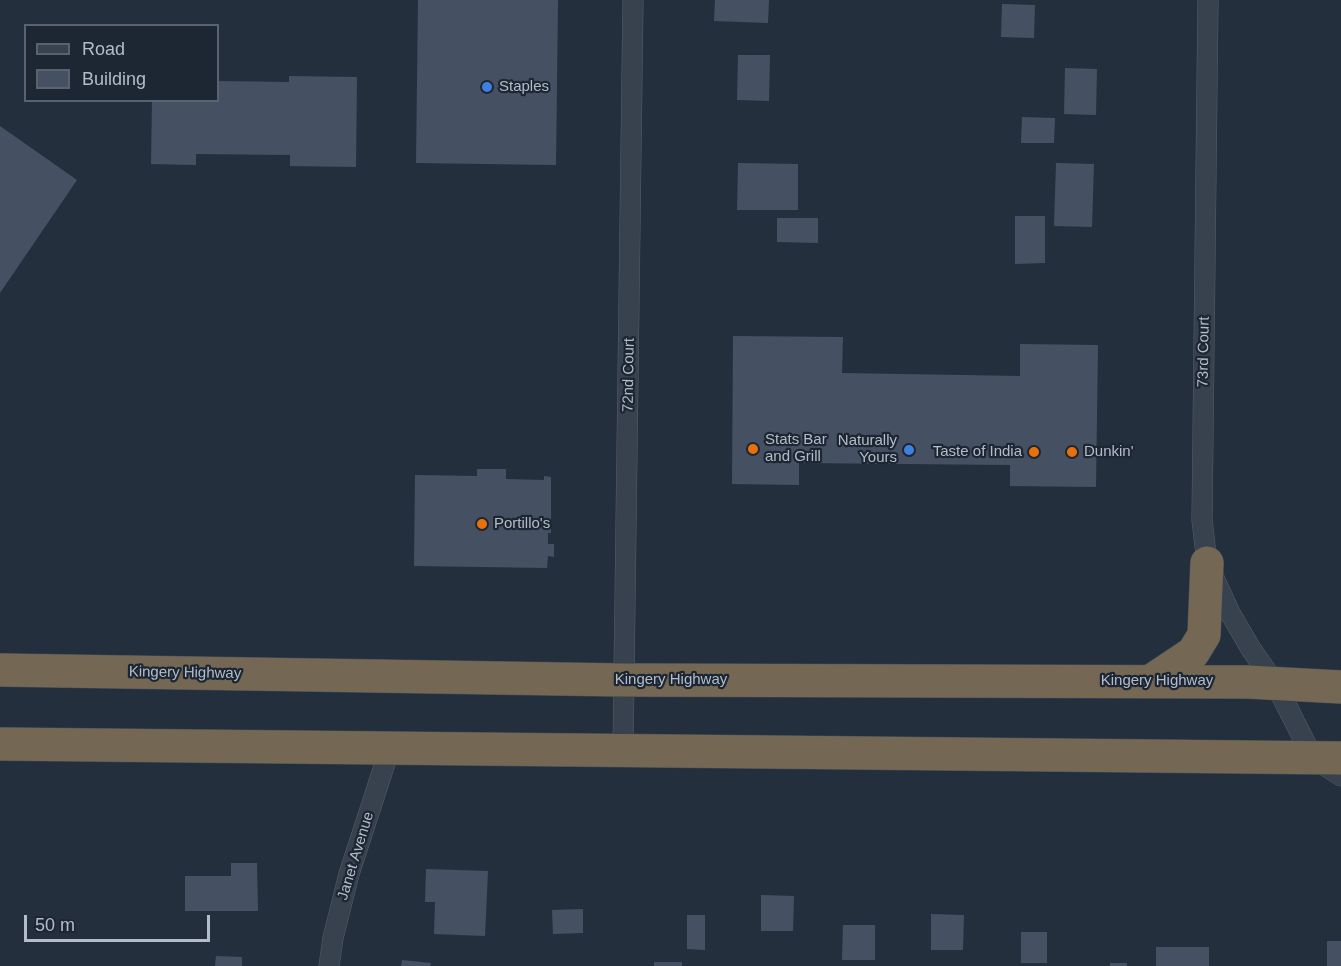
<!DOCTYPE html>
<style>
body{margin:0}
#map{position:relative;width:1341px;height:966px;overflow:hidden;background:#242f3e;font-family:Helvetica,sans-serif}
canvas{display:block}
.legend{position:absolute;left:24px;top:24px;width:195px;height:78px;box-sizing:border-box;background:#1d2633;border:2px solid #59626f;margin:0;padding:8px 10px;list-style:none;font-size:18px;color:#b4bcc9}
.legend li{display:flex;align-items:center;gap:12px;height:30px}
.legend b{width:30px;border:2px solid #59626f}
.scale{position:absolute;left:24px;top:915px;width:186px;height:27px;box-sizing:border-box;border:3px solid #b4bcc9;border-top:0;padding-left:8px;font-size:18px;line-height:21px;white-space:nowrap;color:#b4bcc9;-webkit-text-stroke:4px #1d2633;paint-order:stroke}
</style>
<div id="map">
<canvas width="1341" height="966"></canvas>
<ul class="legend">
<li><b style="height:8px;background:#38414e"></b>Road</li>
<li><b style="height:16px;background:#455162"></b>Building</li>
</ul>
<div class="scale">50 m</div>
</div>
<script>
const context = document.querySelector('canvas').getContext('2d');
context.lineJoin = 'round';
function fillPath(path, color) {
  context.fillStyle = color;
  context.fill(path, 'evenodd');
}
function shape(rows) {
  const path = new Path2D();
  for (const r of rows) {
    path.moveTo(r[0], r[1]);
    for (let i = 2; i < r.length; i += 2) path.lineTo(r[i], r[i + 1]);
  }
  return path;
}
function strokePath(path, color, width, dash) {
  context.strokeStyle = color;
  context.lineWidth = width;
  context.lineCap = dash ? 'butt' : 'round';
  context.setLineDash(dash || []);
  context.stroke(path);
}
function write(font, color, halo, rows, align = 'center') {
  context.font = font + ' Helvetica,sans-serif';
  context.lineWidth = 4.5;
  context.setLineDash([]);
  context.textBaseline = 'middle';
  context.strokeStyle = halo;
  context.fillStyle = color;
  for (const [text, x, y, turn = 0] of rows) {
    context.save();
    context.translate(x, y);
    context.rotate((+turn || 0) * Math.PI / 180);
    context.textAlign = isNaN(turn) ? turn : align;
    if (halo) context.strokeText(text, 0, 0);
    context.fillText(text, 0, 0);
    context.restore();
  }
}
const building = shape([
 [418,0,558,0,556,165,416,163],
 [715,0,769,0,768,23,714,21],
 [1002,4,1035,5,1034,38,1001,37],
 [738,55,770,55,769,101,737,100],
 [1065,68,1097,69,1096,115,1064,114],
 [289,76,357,77,356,167,290,166,290,155,196,154,196,165,151,164,152,100,218,100,218,81,289,82],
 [1022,117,1055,118,1054,143,1021,143],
 [0,126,77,180,0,293],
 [738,163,798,164,798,210,737,210],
 [1056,163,1094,164,1092,227,1054,226],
 [1015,216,1045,216,1045,263,1015,264],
 [777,218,818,218,818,243,777,242],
 [733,336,843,337,842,373,1020,376,1020,344,1098,345,1096,487,1010,486,1010,465,799,463,799,485,732,484],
 [477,469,506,469,506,479,544,480,544,476,551,477,551,533,548,533,548,544,554,544,554,557,548,556,547,568,414,566,415,475,477,476],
 [231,863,257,863,258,911,185,911,185,876,231,876],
 [426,869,488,871,485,936,434,934,435,902,425,902],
 [761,895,794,896,793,931,761,931],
 [583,909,583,933,553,934,552,910],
 [931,914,964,915,963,950,931,950],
 [687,915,705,915,705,950,687,949],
 [843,925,875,925,875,960,842,960],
 [1021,932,1047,932,1047,963,1021,963],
 [1327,941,1341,941,1341,966,1327,966],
 [1156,947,1209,947,1209,966,1156,966],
 [216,956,242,957,242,966,215,966],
 [402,960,431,963,430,966,401,966],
 [654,962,682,962,682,966,654,966],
 [1110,963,1127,963,1127,966,1110,966]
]);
const street = shape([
 [1208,0,1202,520,1207,563,1230,613,1251,649,1276,685,1313,758,1341,776],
 [623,750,633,0],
 [329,966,333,938,349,874,390,748]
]);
const highway = shape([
 [0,670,623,680,1248,682,1341,687],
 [1151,681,1193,653,1204,635,1207,563],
 [0,744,1341,758]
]);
const markers = [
 [487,87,6,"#3f7fe0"],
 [753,449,6,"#e8710a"],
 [909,450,6,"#3f7fe0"],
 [1034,452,6,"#e8710a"],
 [1072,452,6,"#e8710a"],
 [482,524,6,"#e8710a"]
];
const poiNames = [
 ["Staples",499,87],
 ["Stats Bar",765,440],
 ["and Grill",765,457],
 ["Naturally",897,441,"right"],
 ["Yours",897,458,"right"],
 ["Taste of India",1022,452,"right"],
 ["Dunkin'",1084,452],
 ["Portillo's",494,524]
];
const streetNames = [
 ["73rd Court",1204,352,-89],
 ["72nd Court",629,375,-89],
 ["Kingery Highway",185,673,1],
 ["Kingery Highway",671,680],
 ["Kingery Highway",1157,681],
 ["Janet Avenue",356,856,-73]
];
fillPath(building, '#455162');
strokePath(street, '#565f6c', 21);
strokePath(highway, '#434c59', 34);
strokePath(street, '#38414e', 20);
strokePath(highway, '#746855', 33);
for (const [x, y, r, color] of markers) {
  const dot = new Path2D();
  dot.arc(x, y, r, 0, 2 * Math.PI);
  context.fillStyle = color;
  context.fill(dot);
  strokePath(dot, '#1d2633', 2);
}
write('15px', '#b4bcc9', '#1d2633', poiNames, 'left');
write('15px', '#b4bcc9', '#1d2633', streetNames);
</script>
